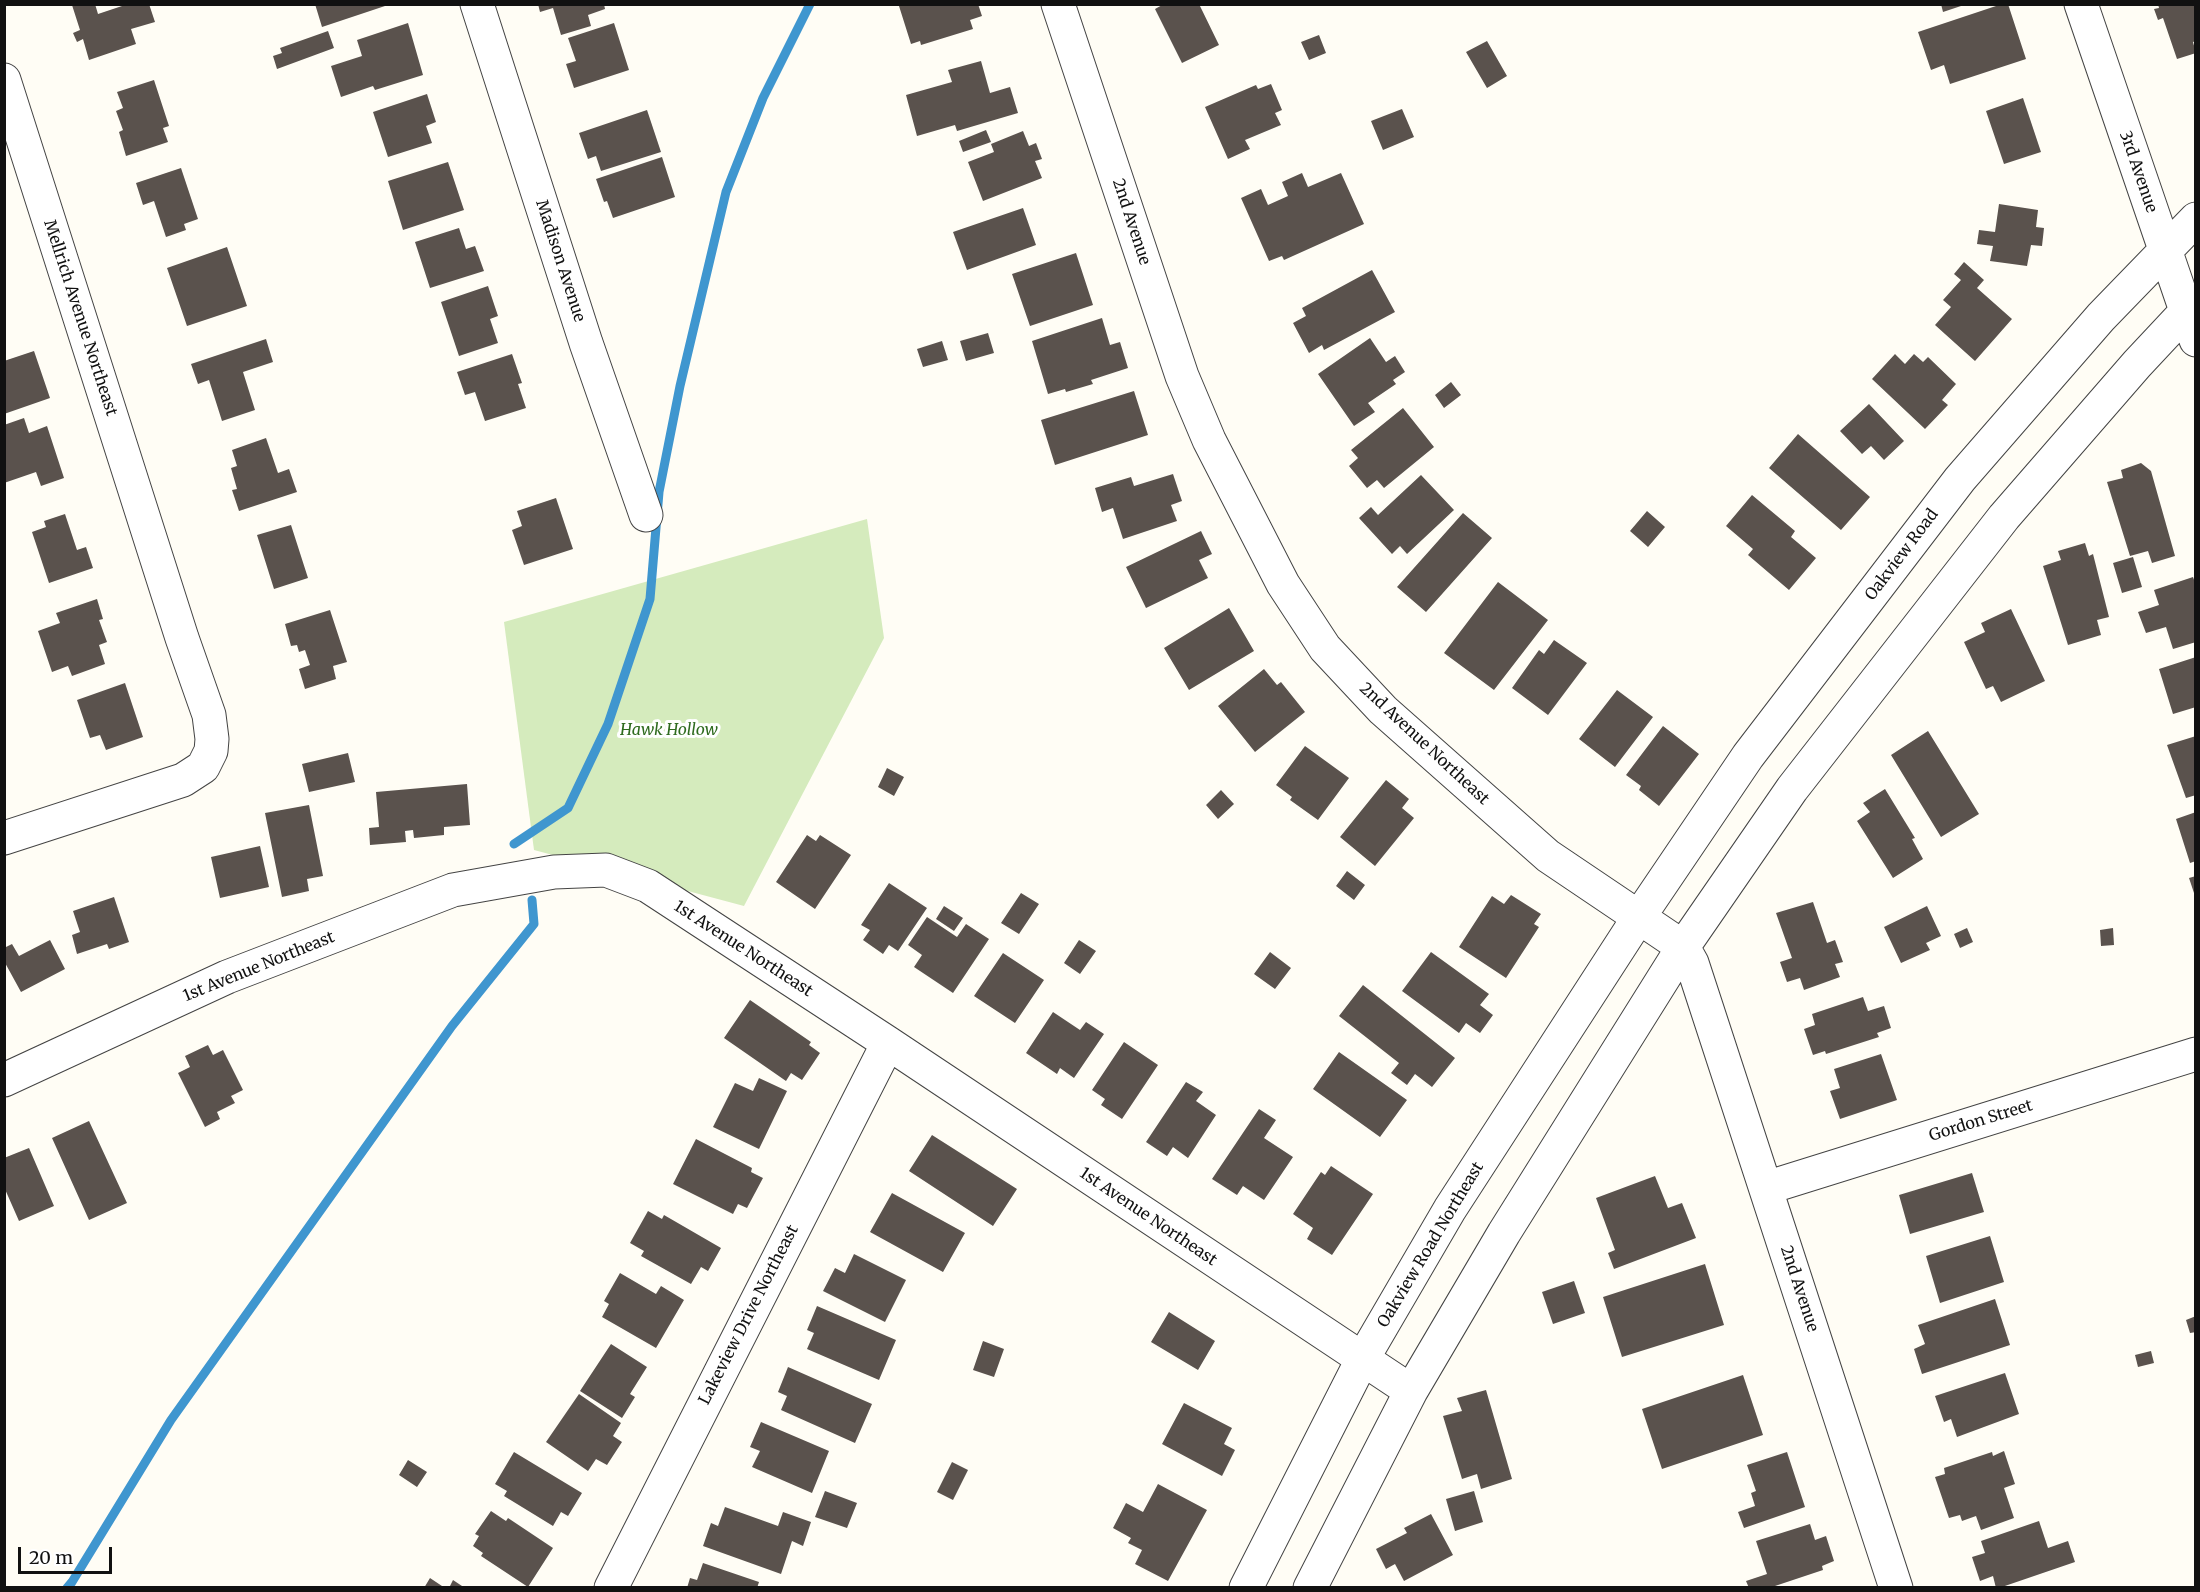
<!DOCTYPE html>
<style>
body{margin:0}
#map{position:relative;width:2200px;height:1592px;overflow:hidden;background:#fffdf5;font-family:Merriweather,serif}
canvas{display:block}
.frame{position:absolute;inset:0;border:6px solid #111;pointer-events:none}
.scale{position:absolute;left:18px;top:1547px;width:94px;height:27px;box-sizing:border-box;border:3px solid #111;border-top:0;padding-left:8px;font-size:18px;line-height:21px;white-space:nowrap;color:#111;-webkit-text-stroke:4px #fff;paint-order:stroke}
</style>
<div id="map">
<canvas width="2200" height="1592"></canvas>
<div class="frame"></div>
<div class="scale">20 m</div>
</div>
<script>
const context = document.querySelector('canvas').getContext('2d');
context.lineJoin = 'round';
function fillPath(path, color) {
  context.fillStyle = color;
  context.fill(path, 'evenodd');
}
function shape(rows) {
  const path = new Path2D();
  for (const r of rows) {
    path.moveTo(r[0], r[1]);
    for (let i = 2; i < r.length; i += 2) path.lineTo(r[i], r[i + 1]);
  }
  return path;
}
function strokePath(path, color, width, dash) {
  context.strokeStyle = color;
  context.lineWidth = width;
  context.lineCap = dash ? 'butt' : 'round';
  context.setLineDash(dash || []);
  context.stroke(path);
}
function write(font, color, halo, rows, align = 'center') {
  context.font = font + ' Merriweather,serif';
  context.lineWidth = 6;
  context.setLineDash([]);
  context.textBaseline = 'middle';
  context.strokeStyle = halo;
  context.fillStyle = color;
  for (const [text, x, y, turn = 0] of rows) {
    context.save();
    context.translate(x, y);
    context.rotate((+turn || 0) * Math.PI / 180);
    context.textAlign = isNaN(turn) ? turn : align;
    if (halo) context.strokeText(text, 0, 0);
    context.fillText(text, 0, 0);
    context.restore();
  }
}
const green = shape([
 [867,519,884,638,744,906,534,850,504,622]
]);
const stream = shape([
 [514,844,568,808,608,724,650,599,659,492,680,386,726,192,763,98,810,4],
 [67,1588,72,1582,171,1420,452,1026,534,924,532,900]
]);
const building = shape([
 [75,4,95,4,98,14,128,4,149,4,155,22,131,29,136,44,89,60,83,39,77,42,73,33,80,30,72,5],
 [315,4,384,4,385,6,322,27],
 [538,4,604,4,605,9,588,15,591,26,561,35,553,8,540,12],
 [906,4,978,4,982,16,970,20,973,29,921,45,920,41,911,44,899,6],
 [1164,4,1199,4,1219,45,1182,63,1155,9],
 [1941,4,1964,4,1964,5,1943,12],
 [2002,4,2008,4,2026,59,1950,84,1944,65,1931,70,1918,32],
 [2158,4,2196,4,2196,41,2193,42,2196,53,2177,59,2163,18,2158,20,2154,9,2159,8],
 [408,23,423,75,375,90,373,86,341,97,331,66,362,56,357,40],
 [614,23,629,70,574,88,566,64,576,61,568,38],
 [328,31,334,48,277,69,273,56,282,53,280,48],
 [1319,35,1326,53,1309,60,1301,42],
 [1487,41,1507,76,1487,88,1466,52],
 [981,61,990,93,1010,87,1018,113,957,131,955,125,917,136,906,95,952,82,948,70],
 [154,80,169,126,163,128,168,142,126,156,119,132,123,130,116,111,123,108,117,92],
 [1271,84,1282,110,1275,113,1281,125,1245,140,1250,149,1228,159,1205,107,1256,85,1258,89],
 [427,94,436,122,426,126,432,143,388,157,373,112],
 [2023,98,2041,152,2004,164,1986,111],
 [1402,109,1414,137,1383,150,1371,121],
 [647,110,661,152,601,171,596,156,588,159,579,133],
 [986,130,991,142,963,152,959,141],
 [1023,131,1029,146,1036,143,1042,159,1035,161,1042,178,983,201,968,162,994,152,991,144],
 [662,157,675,197,613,218,607,201,604,202,596,179],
 [448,162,464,210,403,230,388,181],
 [181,168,198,219,184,224,186,230,166,237,154,201,143,205,136,183],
 [1302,173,1308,187,1341,173,1364,224,1284,260,1282,256,1269,261,1241,198,1261,189,1268,205,1288,196,1282,182],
 [1999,204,2038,210,2036,227,2044,228,2042,246,2031,245,2027,266,1990,261,1993,246,1977,244,1979,230,1995,232],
 [1023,208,1036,245,967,270,953,232],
 [459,228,466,249,475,246,484,271,430,288,415,242],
 [227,247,247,306,187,326,167,268],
 [1076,253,1093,305,1030,326,1012,274],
 [1964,262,1984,280,1977,288,2012,319,1975,361,1935,325,1951,307,1943,300,1961,280,1954,274],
 [1372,270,1395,312,1324,350,1322,345,1309,353,1293,323,1306,316,1302,308],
 [488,286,498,316,490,319,498,343,459,356,441,302],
 [1102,318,1110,345,1120,342,1128,368,1091,380,1093,384,1066,392,1065,389,1048,394,1032,341],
 [988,333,994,353,966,361,960,341],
 [1370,338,1386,362,1395,356,1405,372,1393,380,1396,384,1368,403,1375,412,1354,426,1318,374],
 [266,339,273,362,243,372,255,410,222,421,209,380,198,384,191,364],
 [942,341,948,360,923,367,917,349],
 [34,351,50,398,4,414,4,361],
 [512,354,522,383,518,384,526,408,485,421,475,392,465,395,457,372],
 [1895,354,1905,364,1914,354,1923,362,1928,357,1956,384,1942,400,1948,405,1925,429,1872,379],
 [1451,382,1461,395,1444,408,1435,395],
 [1134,391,1148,435,1055,465,1041,420],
 [1869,404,1904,441,1884,460,1871,446,1862,454,1840,431],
 [1403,408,1434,447,1384,488,1377,480,1367,488,1349,466,1358,458,1351,450],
 [24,418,29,433,47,426,64,478,41,486,36,472,4,483,4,425],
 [1798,434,1870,497,1841,530,1769,468],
 [266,438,278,473,289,469,297,492,239,511,232,490,237,489,231,468,237,466,232,450],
 [2141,463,2151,471,2175,556,2152,563,2148,551,2130,556,2107,482,2123,478,2121,470],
 [1173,474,1182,501,1171,505,1177,521,1123,539,1113,508,1102,512,1095,488,1131,477,1134,486],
 [1421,475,1454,510,1407,554,1400,546,1392,554,1359,518,1371,507,1378,515],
 [1752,495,1795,531,1791,537,1816,558,1789,590,1748,555,1753,549,1726,526],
 [556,498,573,549,524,565,512,530,522,526,517,511],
 [1647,511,1665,527,1648,547,1630,531],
 [1463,513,1492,538,1426,612,1397,587],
 [65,514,77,550,86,547,93,568,49,583,32,532,46,527,44,521],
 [291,525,308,578,274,589,257,535],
 [1201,531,1212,554,1199,560,1208,578,1146,608,1126,567],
 [2085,543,2089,556,2093,554,2109,617,2097,620,2101,635,2068,645,2043,566,2061,560,2058,551],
 [2133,557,2142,587,2122,593,2113,563],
 [2193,577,2196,585,2196,642,2173,649,2166,627,2146,633,2138,612,2159,605,2154,590],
 [1498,582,1548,620,1494,690,1444,653],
 [97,599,103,619,99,620,107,642,99,645,105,664,72,676,68,666,52,672,38,631,60,623,56,613],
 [1229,608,1254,651,1189,690,1164,648],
 [2011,609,2045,681,2001,702,1993,686,1986,689,1964,642,1985,632,1981,623],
 [330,610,347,662,333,666,336,679,305,689,299,669,310,665,305,650,299,652,297,645,291,646,285,624],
 [1554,640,1587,663,1548,715,1512,688,1539,650,1544,654],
 [2196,657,2196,707,2173,714,2159,669],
 [1264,669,1277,685,1281,682,1305,712,1255,752,1218,706],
 [125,683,143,737,106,750,100,735,90,738,77,700],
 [1617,690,1653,717,1615,767,1579,739],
 [1663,726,1699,754,1659,806,1639,790,1641,786,1626,775],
 [1928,731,1979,814,1941,837,1891,755],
 [2196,736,2196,795,2186,798,2167,745],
 [1305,746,1349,778,1318,820,1290,800,1292,797,1276,785],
 [348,753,355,782,309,792,302,764],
 [887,768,904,777,894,796,878,787],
 [1386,780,1409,799,1402,808,1414,818,1375,866,1340,837],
 [467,784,470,825,444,827,444,835,414,838,413,830,405,831,406,842,370,845,369,828,379,827,376,792],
 [1885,789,1915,838,1912,839,1923,859,1893,878,1857,821,1870,812,1863,803],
 [1221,790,1234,804,1218,819,1206,805],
 [309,805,323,876,307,879,309,891,282,897,265,813],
 [2196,812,2196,861,2190,863,2176,819],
 [807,835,816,841,820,835,851,855,815,909,776,882],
 [260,846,269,887,220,898,211,857],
 [1347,871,1365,885,1354,900,1336,886],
 [2196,876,2196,895,2195,896,2189,878],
 [889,883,927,908,898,951,889,945,883,954,863,940,870,930,861,925],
 [1021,893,1039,904,1019,934,1001,923],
 [1511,895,1541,914,1534,924,1539,927,1506,978,1459,947,1492,896,1504,904],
 [114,897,129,942,109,949,107,944,77,954,72,935,80,932,73,911],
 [1813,902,1827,943,1835,940,1843,962,1835,964,1840,977,1804,990,1800,978,1787,982,1780,962,1792,958,1776,913],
 [944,906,963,918,954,931,936,919],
 [1927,906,1941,936,1926,943,1930,950,1901,963,1884,927],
 [927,917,957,937,966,924,989,939,953,993,914,967,922,955,908,945],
 [1967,928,1973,942,1960,948,1954,934],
 [2113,928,2114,945,2101,946,2100,930],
 [50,940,65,969,21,992,4,961,4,948,12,944,19,956],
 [1079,940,1096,951,1080,974,1064,963],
 [1270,952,1291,968,1275,989,1254,974],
 [1431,952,1489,994,1480,1005,1493,1015,1480,1033,1466,1023,1459,1033,1402,991],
 [1003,953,1044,980,1015,1023,974,996],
 [1363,985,1455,1058,1432,1087,1415,1074,1407,1085,1391,1073,1399,1063,1339,1016],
 [1863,997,1868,1011,1884,1006,1891,1028,1877,1033,1879,1037,1826,1054,1825,1051,1813,1055,1804,1029,1815,1025,1812,1014],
 [750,1000,811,1042,809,1045,820,1053,802,1080,791,1073,786,1081,724,1038],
 [1053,1012,1080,1030,1086,1022,1104,1034,1074,1078,1060,1068,1057,1074,1026,1053],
 [1124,1042,1158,1065,1122,1119,1101,1105,1105,1099,1092,1090],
 [208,1045,213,1055,223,1050,243,1090,231,1096,235,1103,217,1112,220,1119,205,1127,178,1073,190,1067,185,1056],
 [1339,1052,1407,1100,1380,1137,1313,1089],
 [1881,1054,1897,1100,1840,1119,1830,1091,1840,1088,1834,1069],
 [759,1078,787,1091,759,1149,713,1127,735,1083,753,1091],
 [1186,1082,1203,1092,1196,1101,1216,1115,1188,1158,1173,1147,1167,1156,1146,1142],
 [1259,1109,1276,1120,1264,1138,1293,1157,1264,1200,1243,1186,1237,1195,1212,1179],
 [89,1121,127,1203,89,1220,52,1138],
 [932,1135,1017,1189,993,1226,909,1171],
 [696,1139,752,1168,751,1172,763,1178,747,1208,738,1204,733,1214,673,1184],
 [29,1148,54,1206,19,1221,4,1187,4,1158],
 [1331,1166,1373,1194,1332,1255,1307,1239,1313,1228,1293,1214,1321,1172,1325,1175],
 [1972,1173,1984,1212,1910,1234,1899,1195],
 [1655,1176,1668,1208,1682,1203,1696,1238,1614,1269,1608,1253,1615,1250,1596,1198],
 [892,1193,965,1233,943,1272,870,1232],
 [648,1211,662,1219,664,1215,721,1248,708,1271,701,1267,691,1284,641,1256,644,1251,630,1243],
 [1990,1236,2004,1282,1940,1303,1926,1256],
 [854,1254,906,1280,885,1322,823,1291,835,1268,845,1273],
 [1705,1264,1724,1325,1622,1357,1603,1297],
 [620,1273,656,1294,661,1286,684,1300,656,1348,602,1317,609,1304,604,1301],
 [1574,1281,1585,1313,1553,1324,1542,1292],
 [1995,1299,2010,1345,1922,1374,1914,1349,1925,1344,1918,1325],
 [817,1306,896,1340,879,1380,807,1349,814,1333,807,1330],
 [1169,1312,1215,1341,1198,1370,1151,1342],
 [2196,1316,2196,1332,2190,1333,2186,1320],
 [983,1341,1004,1349,994,1377,973,1370],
 [611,1344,647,1367,630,1394,635,1397,622,1418,580,1391],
 [2151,1351,2154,1363,2138,1367,2135,1355],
 [788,1367,872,1404,855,1443,781,1410,787,1396,778,1392],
 [2005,1373,2019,1414,1957,1437,1951,1419,1944,1422,1935,1396],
 [1743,1375,1763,1435,1662,1469,1642,1409],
 [1486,1390,1512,1479,1481,1489,1477,1474,1462,1479,1443,1416,1462,1411,1457,1398],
 [579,1394,621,1423,613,1436,622,1442,607,1465,596,1459,588,1471,546,1442],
 [1184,1403,1232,1428,1224,1444,1235,1450,1222,1476,1162,1444],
 [761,1422,829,1451,812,1493,752,1467,760,1451,750,1447],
 [2004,1451,2015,1484,2004,1488,2014,1518,1981,1530,1976,1516,1962,1521,1960,1515,1949,1518,1935,1477,1945,1474,1944,1468,1992,1452,1993,1456],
 [514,1452,582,1493,568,1516,561,1512,553,1526,504,1496,507,1491,495,1484],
 [1787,1452,1805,1507,1744,1528,1738,1512,1755,1506,1751,1493,1756,1491,1747,1465],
 [408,1460,427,1472,417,1487,399,1475],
 [952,1462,968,1470,953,1500,937,1492],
 [1158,1484,1207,1510,1168,1581,1135,1564,1142,1550,1128,1543,1131,1538,1113,1528,1126,1503,1143,1512],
 [825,1491,857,1503,847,1528,815,1517],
 [1474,1491,1483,1522,1455,1531,1446,1499],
 [725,1507,778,1526,783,1512,811,1522,803,1546,792,1541,781,1574,703,1546,711,1523,718,1526],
 [491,1511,506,1521,508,1518,553,1548,528,1587,481,1556,483,1553,473,1546,479,1536,475,1534],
 [1431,1514,1453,1555,1404,1581,1395,1564,1386,1569,1376,1549,1407,1533,1404,1528],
 [2039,1521,2048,1548,2068,1541,2075,1562,1999,1588,1996,1588,1993,1576,1980,1581,1972,1557,1985,1553,1981,1541],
 [1810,1524,1815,1540,1826,1536,1834,1561,1822,1566,1823,1570,1769,1588,1749,1588,1746,1581,1767,1574,1756,1541],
 [703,1563,756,1581,759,1582,757,1588,687,1588,690,1578,697,1580],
 [430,1578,445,1588,424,1588],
 [453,1580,465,1588,449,1588]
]);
const minor = shape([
 [477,4,586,343,646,515],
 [1058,4,1182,376,1209,440,1283,584,1325,648,1383,710,1548,856,1683,947,1692,963,1896,1588],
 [2081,4,2196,340],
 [4,80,182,638,209,715,212,739,211,751,203,767,183,780,4,838],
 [4,1080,227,977,453,890,554,872,606,870,648,886,888,1043,1411,1391],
 [1766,1188,2196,1054],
 [611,1588,888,1043],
 [1246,1588,1362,1360,1450,1209,1639,917,1748,756,1960,479,2101,317,2196,219],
 [1310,1588,1411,1391,1504,1233,1683,947,1792,789,2004,517,2137,364,2196,301]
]);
const streetNames = [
 ["3rd Avenue",2138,172,71],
 ["2nd Avenue",1131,222,72],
 ["Madison Avenue",560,261,72],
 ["Mellrich Avenue Northeast",80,318,72],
 ["Oakview Road",1902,555,-53],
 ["2nd Avenue Northeast",1424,744,43],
 ["1st Avenue Northeast",743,949,33],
 ["1st Avenue Northeast",259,967,-22],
 ["Gordon Street",1981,1121,-17],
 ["1st Avenue Northeast",1148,1217,34],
 ["Oakview Road Northeast",1431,1245,-59],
 ["2nd Avenue",1799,1289,72],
 ["Lakeview Drive Northeast",749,1315,-63]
];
const parkNames = [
 ["Hawk Hollow",669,730]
];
fillPath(green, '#d5ebbd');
strokePath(stream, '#3f96cf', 9);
fillPath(building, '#5a524d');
strokePath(minor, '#444', 35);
strokePath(minor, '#fff', 33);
write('16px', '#111', '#fff', streetNames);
write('italic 16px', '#2f6b1f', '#fff', parkNames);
</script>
